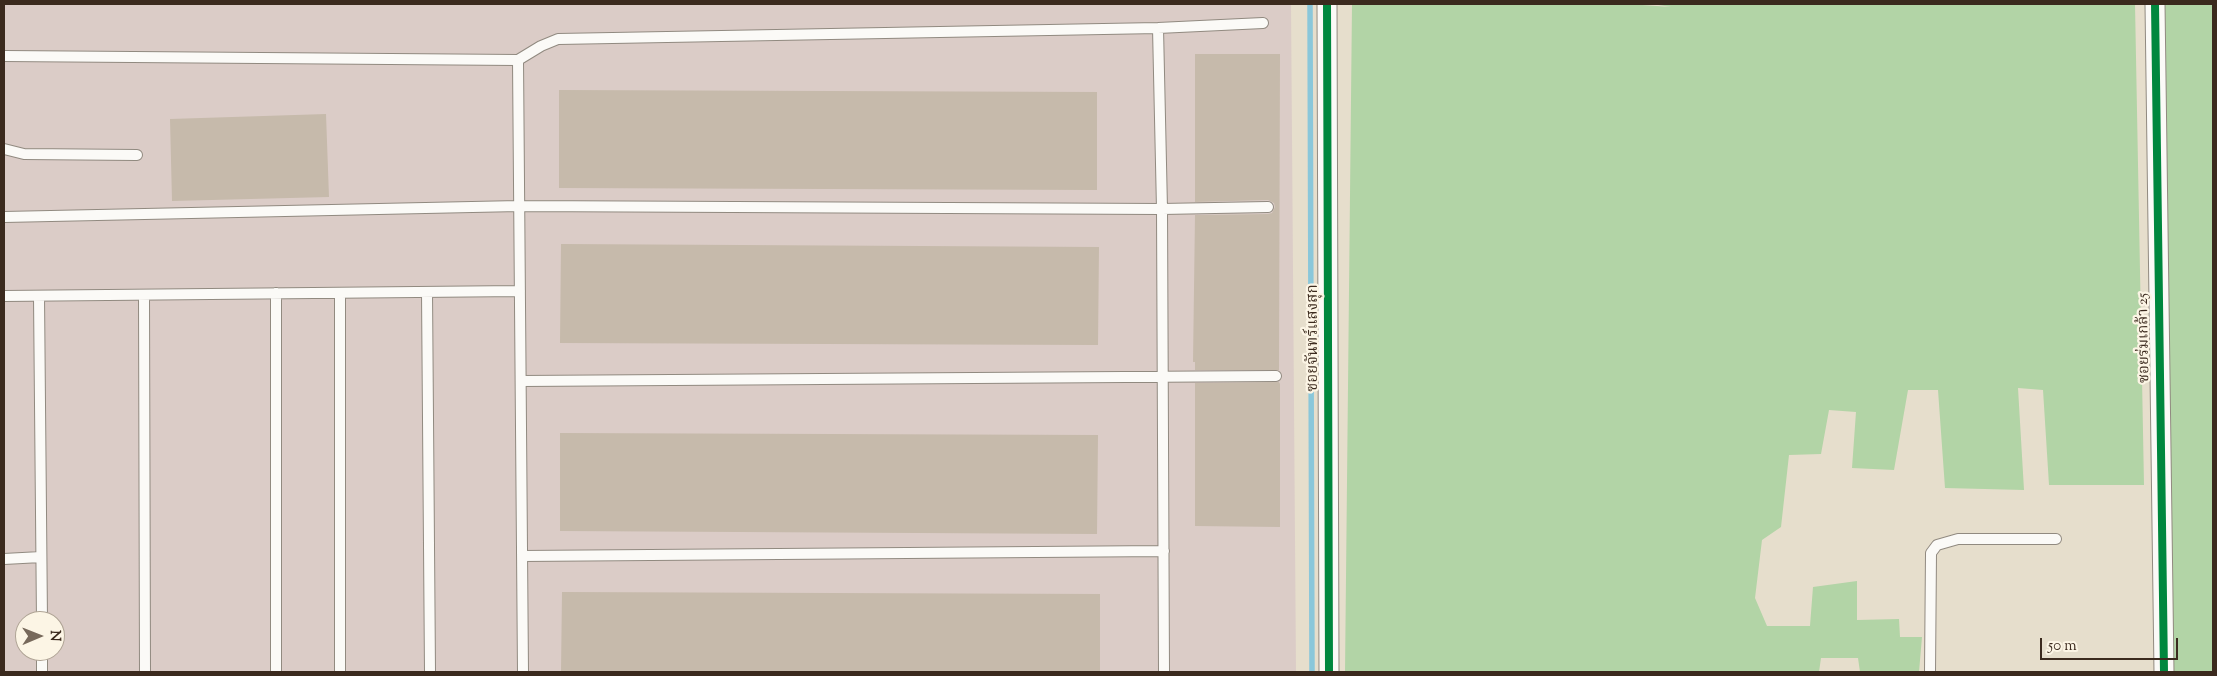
<!DOCTYPE html>
<meta charset="utf-8">
<style>
body{margin:0}
#map{position:relative;width:2217px;height:676px;overflow:hidden;background:#e6decc;font-family:"Sorts Mill Goudy",serif}
canvas{display:block}
.frame{position:absolute;inset:0;border:5px solid #3b2a1e;pointer-events:none}
.north{position:absolute;left:15px;top:611px;width:50px;height:50px;box-sizing:border-box;background:#fcf5e5;border:1px solid #afa495;border-radius:50%;rotate:89deg;font-size:14px;font-weight:700;line-height:20px;text-align:center;color:#3b2a1e}
.north::after{content:'';display:block;margin:auto;width:18px;height:22px;background:#77695b;clip-path:polygon(50% 0,100% 100%,50% 72%,0 100%)}
.scale{position:absolute;left:2040px;top:638px;width:138px;height:22px;box-sizing:border-box;border:2px solid #3b2a1e;border-top:0;padding-left:6px;font-size:15px;line-height:18px;white-space:nowrap;color:#3b2a1e;-webkit-text-stroke:4px #fcf5e5;paint-order:stroke}
</style>
<div id="map">
<canvas width="2217" height="676"></canvas>
<div class="frame"></div>
<div class="north">N</div>
<div class="scale">50 m</div>
</div>
<script>
const context = document.querySelector('canvas').getContext('2d');
context.lineJoin = 'round';
function fillPath(path, color) {
  context.fillStyle = color;
  context.fill(path, 'evenodd');
}
function shape(rows) {
  const path = new Path2D();
  for (const r of rows) {
    path.moveTo(r[0], r[1]);
    for (let i = 2; i < r.length; i += 2) path.lineTo(r[i], r[i + 1]);
  }
  return path;
}
function strokePath(path, color, width, dash) {
  context.strokeStyle = color;
  context.lineWidth = width;
  context.lineCap = dash ? 'butt' : 'round';
  context.setLineDash(dash || []);
  context.stroke(path);
}
function write(font, color, halo, rows, align = 'center') {
  context.font = font + ' "Sorts Mill Goudy","Noto Serif Thai",serif';
  context.lineWidth = 4.5;
  context.setLineDash([]);
  context.textBaseline = 'middle';
  context.strokeStyle = halo;
  context.fillStyle = color;
  for (const [text, x, y, turn = 0] of rows) {
    context.save();
    context.translate(x, y);
    context.rotate((+turn || 0) * Math.PI / 180);
    context.textAlign = isNaN(turn) ? turn : align;
    if (halo) context.strokeText(text, 0, 0);
    context.fillText(text, 0, 0);
    context.restore();
  }
}
const industrial = shape([
 [4,4,1291,4,1296,672,4,672],
 [25,621,55,621,55,651,25,651]
]);
const green = shape([
 [1352,4,1628,4,1671,7,1652,4,2135,4,2144,485,2049,485,2043,390,2018,388,2024,490,1945,488,1938,390,1908,390,1894,470,1852,468,1856,412,1829,410,1821,454,1789,455,1781,527,1762,540,1755,598,1767,626,1810,626,1813,587,1857,581,1857,620,1899,619,1900,637,1922,637,1919,672,1860,672,1858,658,1821,658,1819,672,1345,672],
 [2160,4,2213,4,2213,672,2167,672]
]);
const stream = shape([
 [1310,4,1312,672]
]);
const building = shape([
 [1195,54,1280,54,1279,370,1195,370,1195,362,1193,362,1195,215,1268,214,1272,213,1275,207,1274,203,1268,200,1195,202],
 [559,90,1097,92,1097,190,559,188],
 [326,114,329,197,172,201,170,119],
 [561,244,1099,247,1098,345,560,343],
 [1279,382,1280,384,1280,527,1195,526,1195,383],
 [560,433,1098,435,1097,534,560,531],
 [562,592,1100,594,1100,672,561,672]
]);
const lane = shape([
 [1158,28,1162,209,1164,672],
 [4,56,518,60,541,46,558,39,1158,28,1263,23],
 [518,60,523,672],
 [4,149,24,154,137,155],
 [4,217,519,206,1162,209,1268,207],
 [427,292,430,672],
 [276,293,276,672],
 [144,295,145,672],
 [4,296,520,291],
 [39,296,42,621],
 [521,381,1276,376],
 [522,556,1164,551],
 [4,559,41,557],
 [42,651,42,672],
 [340,672,340,293],
 [1930,672,1931,553,1937,545,1958,539,2056,539]
]);
const street = shape([
 [1327,4,1329,672],
 [2155,4,2164,672]
]);
const cycleway = shape([
 [1327,4,1329,672],
 [2155,4,2164,672]
]);
const streetNames = [
 ["ซอยจันทร์แสงสุก",1314,338,-90],
 ["ซอยร่มเกล้า 25",2145,338,-91]
];
fillPath(industrial, '#dbccc7');
fillPath(green, '#b2d4a6');
strokePath(stream, '#8ac7da', 5.5);
fillPath(building, '#c6baab');
strokePath(lane, '#918a80', 12);
strokePath(street, '#918a80', 21);
strokePath(lane, '#fbfaf7', 10);
strokePath(street, '#fbfaf7', 19);
strokePath(cycleway, '#00873e', 8);
write('15px', '#3b2a1e', '#fcf5e5', streetNames);
</script>
